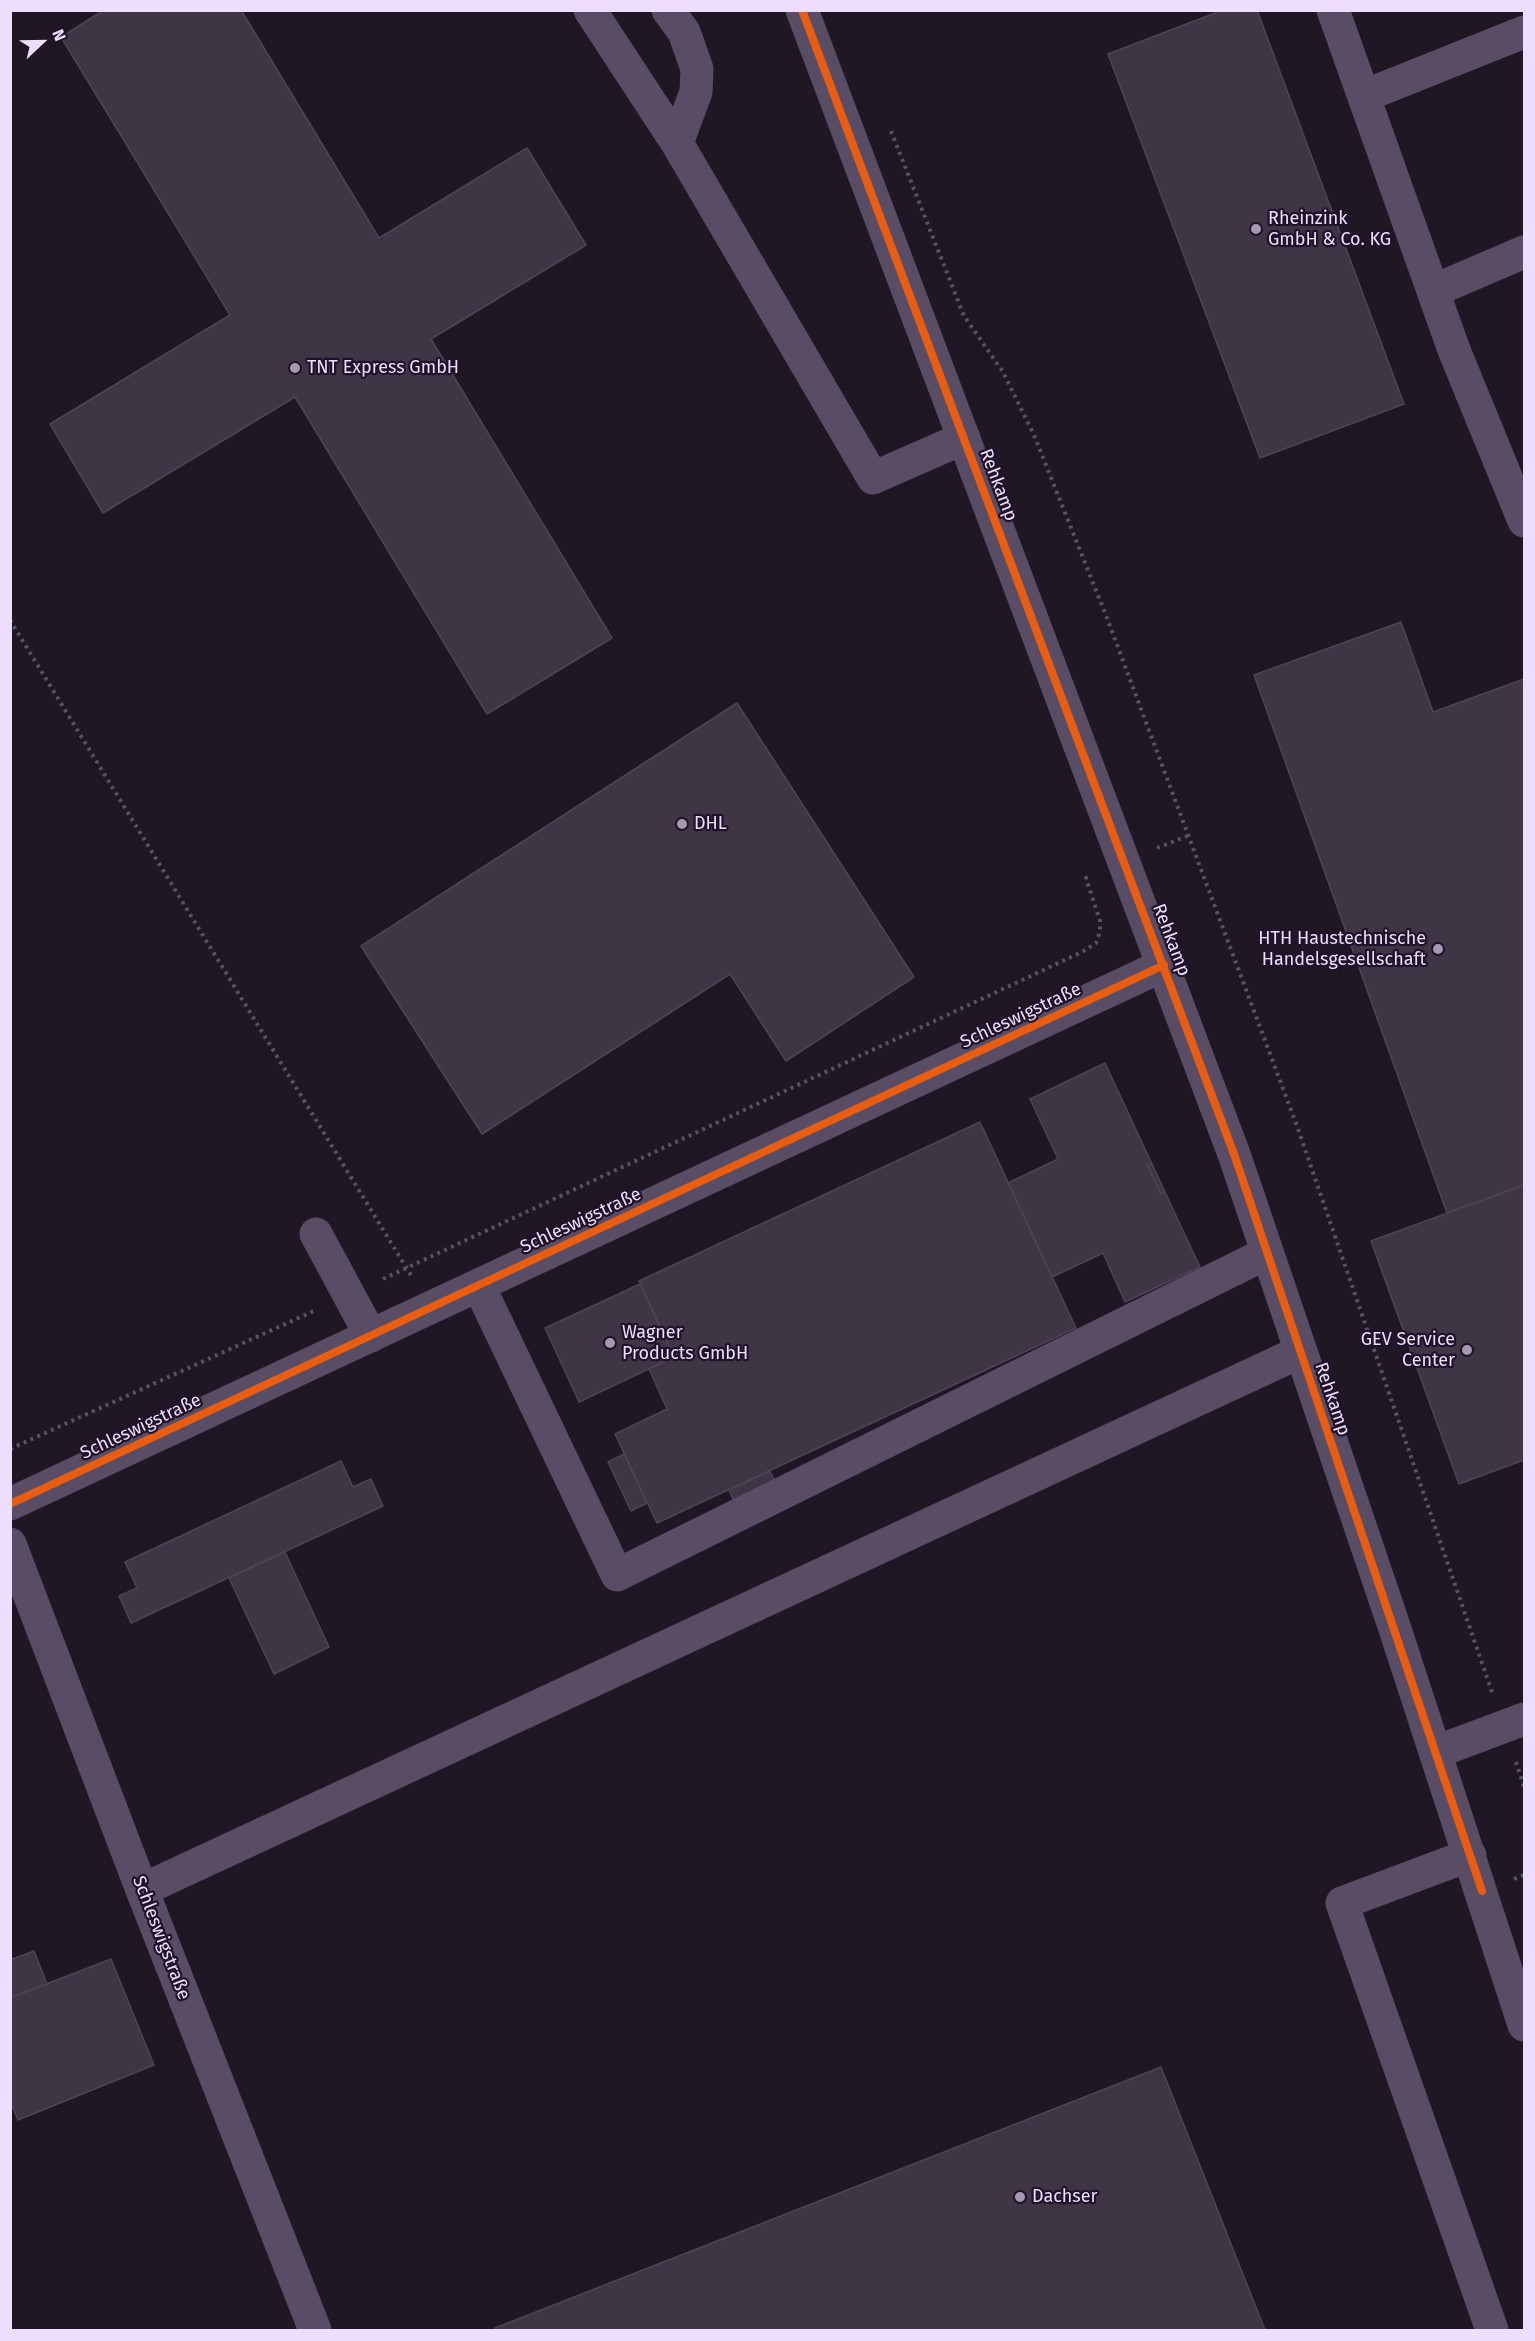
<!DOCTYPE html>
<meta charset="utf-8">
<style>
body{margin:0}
#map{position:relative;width:1535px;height:2341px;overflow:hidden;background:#1f1724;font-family:"Fira Sans",sans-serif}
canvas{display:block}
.frame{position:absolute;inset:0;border:12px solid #eeddfd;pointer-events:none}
.north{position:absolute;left:12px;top:12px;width:60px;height:60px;-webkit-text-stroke:4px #201229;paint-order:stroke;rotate:68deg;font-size:16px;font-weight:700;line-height:24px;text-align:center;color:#eeddfd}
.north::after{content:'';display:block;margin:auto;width:21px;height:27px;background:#eeddfd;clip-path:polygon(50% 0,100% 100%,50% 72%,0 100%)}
</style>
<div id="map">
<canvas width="1535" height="2341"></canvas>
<div class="frame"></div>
<div class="north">N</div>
</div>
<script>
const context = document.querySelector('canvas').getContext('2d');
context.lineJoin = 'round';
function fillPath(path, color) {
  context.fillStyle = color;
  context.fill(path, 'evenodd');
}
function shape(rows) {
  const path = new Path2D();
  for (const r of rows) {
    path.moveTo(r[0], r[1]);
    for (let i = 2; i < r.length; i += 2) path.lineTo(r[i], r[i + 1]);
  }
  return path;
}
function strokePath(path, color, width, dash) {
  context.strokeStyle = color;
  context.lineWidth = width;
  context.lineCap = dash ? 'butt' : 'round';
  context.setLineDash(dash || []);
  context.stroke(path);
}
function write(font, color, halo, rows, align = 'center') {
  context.font = font + ' "Fira Sans",sans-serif';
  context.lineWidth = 4.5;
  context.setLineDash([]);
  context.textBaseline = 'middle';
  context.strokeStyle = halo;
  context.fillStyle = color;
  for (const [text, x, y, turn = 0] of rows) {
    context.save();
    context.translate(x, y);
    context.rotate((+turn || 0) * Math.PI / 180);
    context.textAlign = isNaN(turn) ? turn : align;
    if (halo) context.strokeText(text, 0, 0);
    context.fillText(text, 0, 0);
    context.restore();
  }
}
const building = shape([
 [104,10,241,10,379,238,527,148,586,245,431,339,612,638,487,714,295,397,103,513,50,424,230,315,61,37,104,10],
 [1223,10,1257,10,1404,404,1260,458,1108,54,1223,10],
 [1401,622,1433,712,1524,679,1524,1185,1447,1213,1254,675,1401,622],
 [737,703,914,977,786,1061,730,974,482,1134,361,946,737,703],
 [1105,1063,1152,1164,1148,1166,1161,1194,1165,1192,1200,1267,1125,1302,1103,1253,1052,1277,1008,1183,1058,1159,1030,1099,1105,1063],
 [980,1122,1076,1328,657,1523,615,1434,667,1409,649,1369,674,1357,639,1281,980,1122],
 [1152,1164,1165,1192,1161,1194,1148,1166,1152,1164],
 [1524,1185,1524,1460,1459,1484,1371,1241,1524,1185],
 [640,1284,674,1357,579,1402,545,1328,640,1284],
 [624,1454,647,1503,631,1511,608,1462,624,1454],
 [341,1461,353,1487,371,1479,383,1506,131,1623,119,1596,137,1588,125,1562,341,1461],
 [770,1471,777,1486,736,1506,729,1490,770,1471],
 [285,1552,329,1647,274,1674,229,1578,285,1552],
 [34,1951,47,1984,10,1998,10,1960,34,1951],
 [111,1959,154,2065,18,2120,10,2101,10,1998,111,1959],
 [1161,2067,1265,2330,496,2330,495,2328,1161,2067]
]);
const path = shape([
 [891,131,964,316,1003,372,1034,435,1107,618,1297,1126,1492,1692],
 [10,620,412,1277],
 [1157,848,1190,835],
 [383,1279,1082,952,1096,943,1100,932,1100,921,1086,878,1089,877],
 [10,1449,316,1310],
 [1516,1762,1524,1787],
 [1514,1879,1524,1875]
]);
const minor = shape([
 [590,10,677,143,873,478,964,438],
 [668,10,684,32,697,69,696,92,677,143],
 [802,10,1234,1154,1394,1626,1524,2025],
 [1333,10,1454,350,1524,521],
 [1364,96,1524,32],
 [1433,291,1524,252],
 [316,1234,371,1336],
 [479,1286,617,1575,1267,1253],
 [10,1504,1164,965],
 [10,1544,142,1890,315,2330],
 [1436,1752,1524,1719],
 [1470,1855,1342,1903,1492,2330],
 [142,1890,1300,1352]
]);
const cycleway = shape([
 [802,10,1234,1154,1482,1891],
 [10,1504,1164,965]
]);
const markers = [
 [1256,229,6,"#a698b1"],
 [295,368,6,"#a698b1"],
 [682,824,6,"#a698b1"],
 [1438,949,6,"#a698b1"],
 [610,1343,6,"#a698b1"],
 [1467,1350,6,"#a698b1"],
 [1020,2197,6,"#a698b1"]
];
const poiNames = [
 ["Rheinzink",1268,219],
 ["GmbH & Co. KG",1268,240],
 ["TNT Express GmbH",307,368],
 ["DHL",694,824],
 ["HTH Haustechnische",1426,939,"right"],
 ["Handelsgesellschaft",1426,960,"right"],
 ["Wagner",622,1333],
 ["Products GmbH",622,1354],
 ["GEV Service",1455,1340,"right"],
 ["Center",1455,1361,"right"],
 ["Dachser",1032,2197]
];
const streetNames = [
 ["Rehkamp",998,485,69],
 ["Rehkamp",1171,940,69],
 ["Schleswigstraße",1021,1016,-25],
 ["Schleswigstraße",581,1221,-25],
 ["Rehkamp",1332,1399,71],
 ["Schleswigstraße",141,1427,-25],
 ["Schleswigstraße",161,1938,69]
];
fillPath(building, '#3f3645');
strokePath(building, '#4f4356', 1.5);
strokePath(path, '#535467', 4, [3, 4.5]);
strokePath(minor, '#584d64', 33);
strokePath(cycleway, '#e95d12', 8);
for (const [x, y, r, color] of markers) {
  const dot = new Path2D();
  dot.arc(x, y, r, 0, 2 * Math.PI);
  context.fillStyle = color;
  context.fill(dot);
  strokePath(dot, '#201229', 2);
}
write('18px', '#eeddfd', '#201229', poiNames, 'left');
write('18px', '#eeddfd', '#201229', streetNames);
</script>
